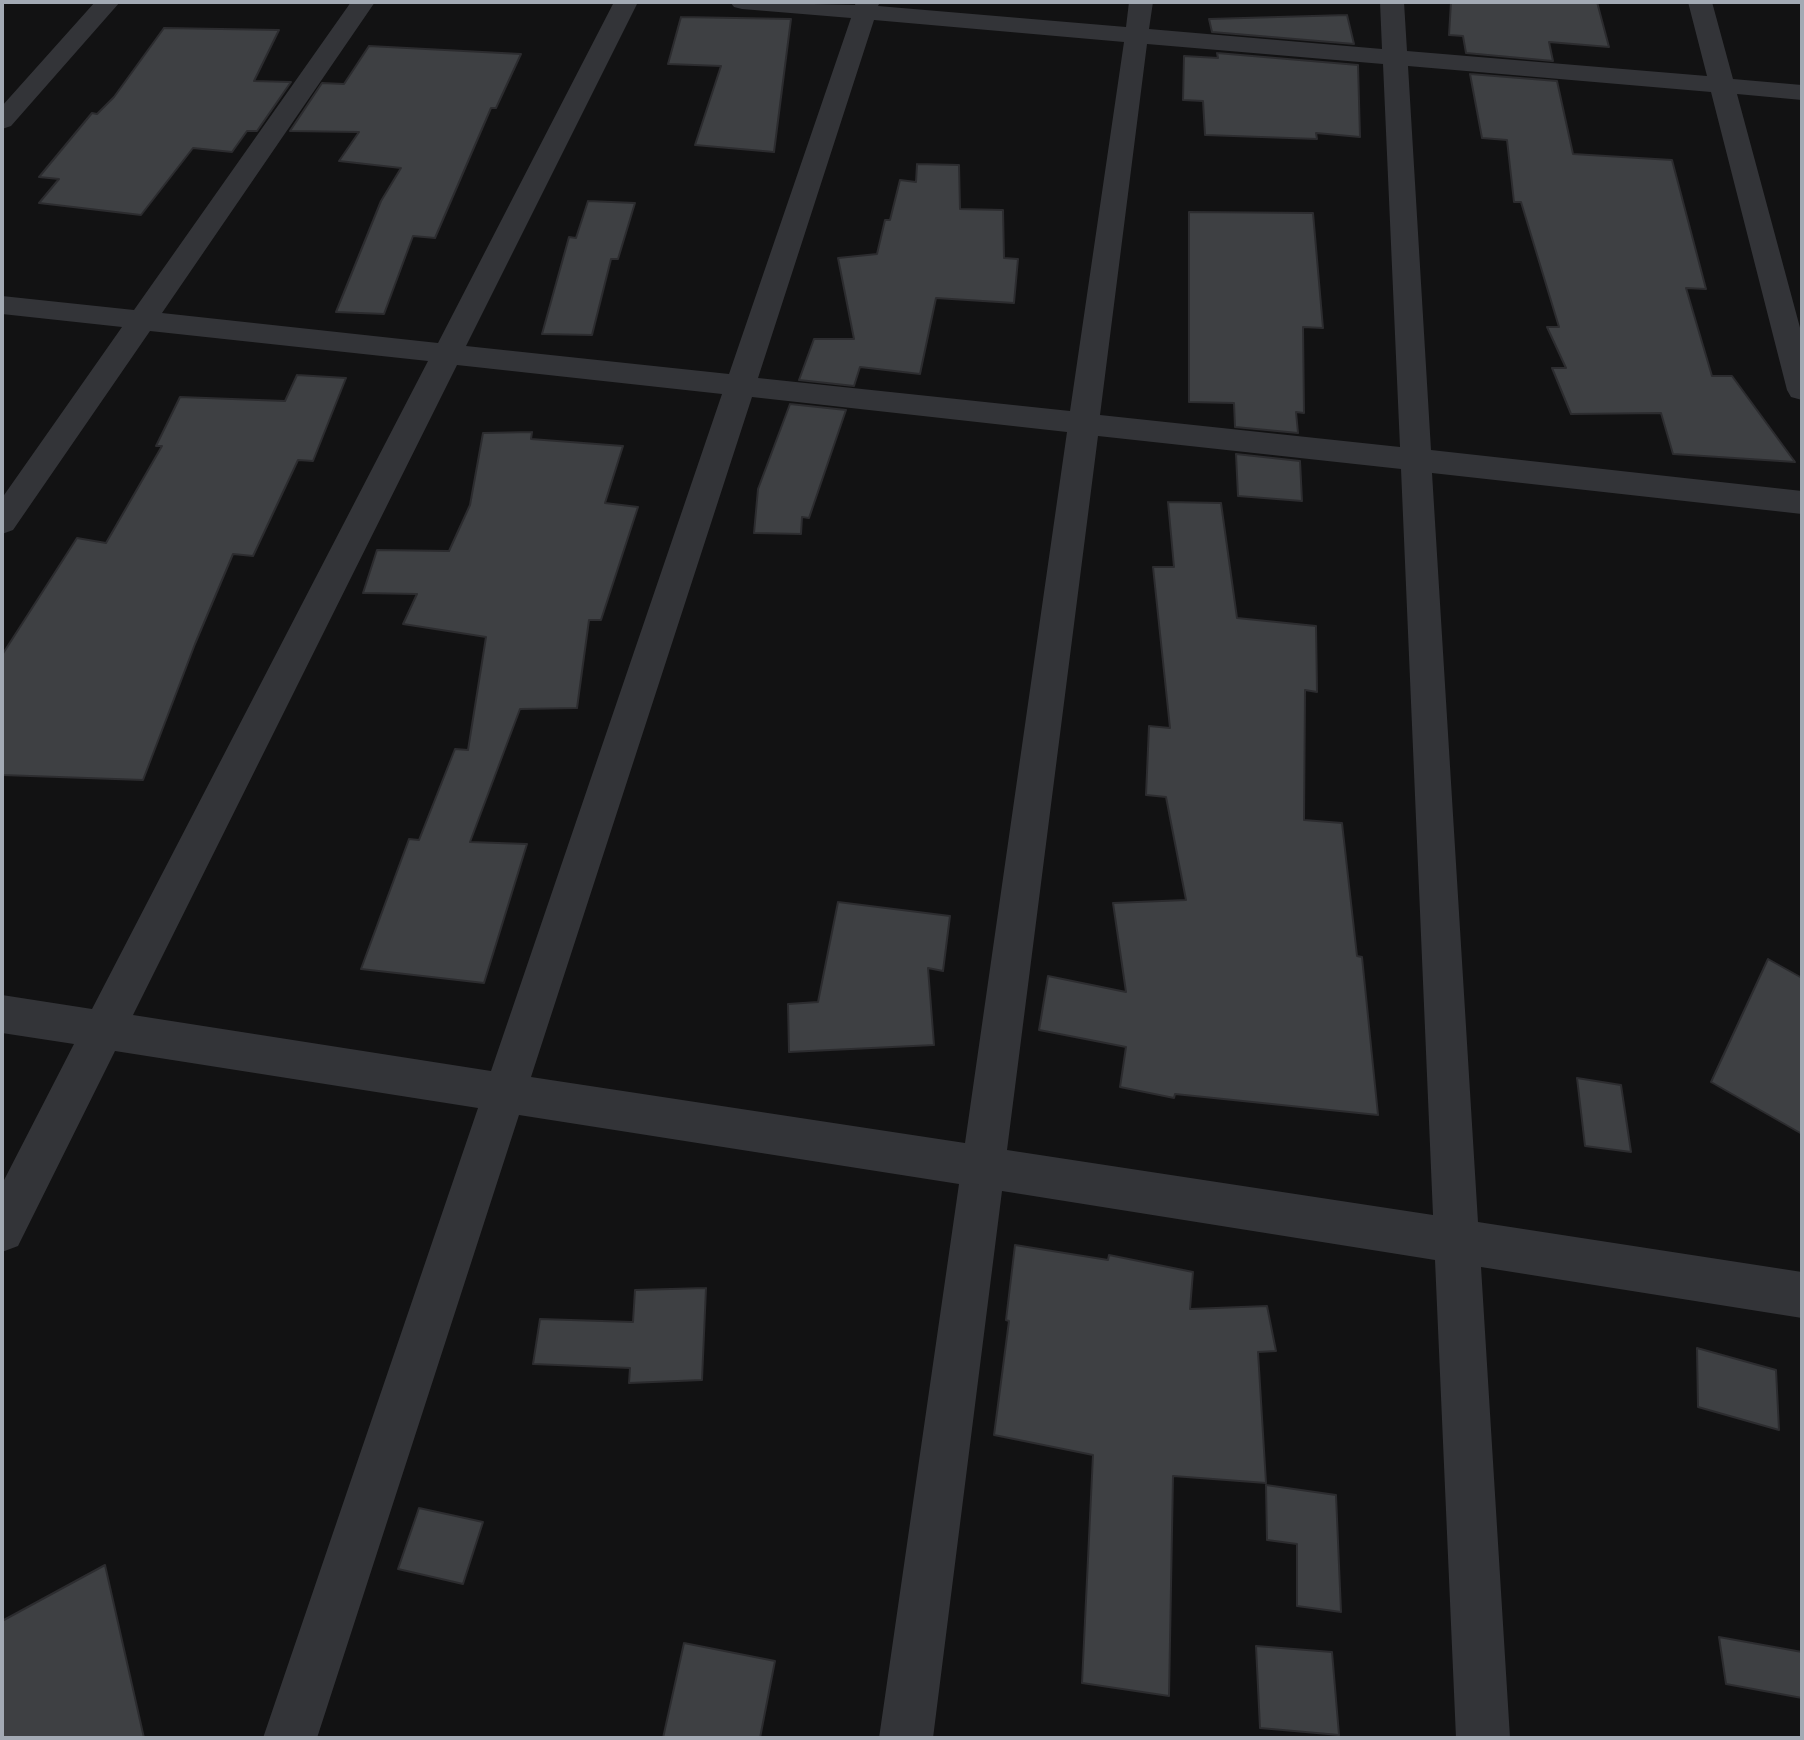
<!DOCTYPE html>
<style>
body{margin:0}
#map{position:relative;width:1804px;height:1740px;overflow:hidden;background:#121213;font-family:Roboto,sans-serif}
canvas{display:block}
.frame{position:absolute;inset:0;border:4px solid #a3aab4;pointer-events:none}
</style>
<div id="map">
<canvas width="1804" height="1740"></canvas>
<div class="frame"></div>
</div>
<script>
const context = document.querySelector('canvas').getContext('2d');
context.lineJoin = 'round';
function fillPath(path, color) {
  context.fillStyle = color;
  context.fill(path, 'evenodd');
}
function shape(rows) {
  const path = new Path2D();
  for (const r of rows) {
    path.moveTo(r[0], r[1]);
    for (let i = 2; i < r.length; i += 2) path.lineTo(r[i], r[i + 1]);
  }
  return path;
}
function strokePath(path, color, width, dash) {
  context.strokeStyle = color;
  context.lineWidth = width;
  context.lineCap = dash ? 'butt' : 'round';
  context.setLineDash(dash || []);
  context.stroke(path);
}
const building = shape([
 [1451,2,1597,2,1609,47,1549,42,1553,61,1466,53,1463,36,1449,35,1451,2],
 [1347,15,1354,44,1212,32,1209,19,1347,15],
 [681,17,791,19,774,152,695,145,721,66,668,64,681,17],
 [164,28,279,30,254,81,291,82,257,131,247,131,232,152,193,148,141,215,39,203,59,179,39,177,92,113,97,114,114,97,164,28],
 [369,46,521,54,496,108,491,108,435,238,413,236,384,314,336,312,381,201,401,168,339,161,359,132,290,131,322,83,344,84,369,46],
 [1217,53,1358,65,1360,137,1316,133,1317,139,1205,135,1203,101,1183,100,1184,56,1218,58,1217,53],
 [1470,74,1557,81,1573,154,1672,160,1706,289,1686,288,1712,376,1732,376,1795,462,1673,454,1661,413,1571,414,1552,368,1566,368,1547,327,1559,327,1521,202,1514,202,1507,140,1482,138,1470,74],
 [917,164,959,165,960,209,1003,210,1004,258,1018,259,1014,303,936,298,920,374,860,367,854,386,799,380,814,339,854,339,838,258,877,254,885,220,890,220,900,180,916,182,917,164],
 [588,201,635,203,618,259,611,259,592,335,542,334,569,237,576,238,588,201],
 [1189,212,1313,213,1323,328,1303,327,1304,413,1296,412,1298,433,1235,427,1234,403,1189,402,1189,212],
 [297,375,346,378,313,461,298,460,253,556,233,554,195,644,143,780,2,775,2,655,77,538,106,543,162,446,156,446,180,397,285,401,297,375],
 [790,404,846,410,809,518,802,517,801,534,754,533,758,489,790,404],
 [532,432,531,439,623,446,605,503,638,507,601,620,589,620,577,708,520,709,470,842,527,844,484,983,361,969,409,839,419,840,455,749,468,750,486,637,403,624,417,594,363,593,377,550,449,551,470,505,483,433,532,432],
 [1236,454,1300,461,1302,501,1238,496,1236,454],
 [1168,502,1221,503,1237,618,1316,626,1317,692,1305,690,1304,820,1342,823,1357,956,1362,957,1378,1115,1175,1094,1174,1098,1120,1087,1126,1047,1039,1030,1048,976,1126,992,1113,903,1186,900,1166,797,1146,795,1149,726,1170,728,1153,567,1174,567,1168,502],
 [838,902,950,916,943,971,928,968,934,1045,789,1052,788,1004,818,1002,838,902],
 [1768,959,1802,978,1802,1134,1711,1082,1768,959],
 [1577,1078,1621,1085,1631,1152,1585,1146,1577,1078],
 [1015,1245,1108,1260,1109,1255,1193,1272,1190,1309,1267,1306,1276,1351,1258,1352,1266,1483,1173,1476,1169,1696,1082,1683,1093,1455,994,1435,1009,1321,1006,1320,1015,1245],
 [706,1288,702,1380,629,1383,630,1368,533,1364,540,1319,633,1322,635,1290,706,1288],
 [1697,1348,1776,1370,1779,1430,1698,1407,1697,1348],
 [1266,1485,1336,1495,1341,1612,1297,1606,1297,1544,1267,1540,1266,1485],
 [419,1508,483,1522,463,1584,398,1569,419,1508],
 [105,1565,144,1738,2,1738,2,1621,105,1565],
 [1719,1637,1802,1652,1802,1698,1726,1684,1719,1637],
 [684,1643,775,1661,760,1738,663,1738,684,1643],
 [1256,1646,1332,1652,1339,1735,1260,1728,1256,1646]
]);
const minor = shape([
 [95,2,120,2,11,126,2,129,2,106,95,2],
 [351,2,375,2,162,313,438,343,614,2,638,2,466,346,729,374,851,18,742,9,734,7,730,2,855,5,856,2,880,2,878,6,1126,27,1129,2,1153,2,1149,29,1382,49,1380,2,1404,2,1407,51,1707,76,1688,2,1712,2,1733,79,1802,85,1802,100,1737,94,1802,335,1802,400,1791,397,1787,390,1711,92,1408,66,1431,450,1802,491,1802,514,1432,473,1478,1222,1802,1272,1802,1318,1481,1267,1510,1738,1456,1738,1435,1260,1002,1191,933,1738,879,1738,959,1184,519,1115,317,1738,263,1738,478,1108,115,1051,18,1246,2,1252,2,1184,74,1044,2,1033,2,995,92,1009,428,361,150,331,13,530,2,534,2,498,122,327,2,314,2,296,134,310,351,2],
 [874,20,1124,42,1070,411,758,378,874,20],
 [1147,44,1383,64,1400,447,1100,415,1147,44],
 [457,365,722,394,491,1071,133,1015,457,365],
 [752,397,1067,432,965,1143,531,1077,752,397],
 [1098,436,1401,469,1433,1215,1007,1150,1098,436]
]);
fillPath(building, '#3e4043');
strokePath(building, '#2c2c2f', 2);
fillPath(minor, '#333438');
</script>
